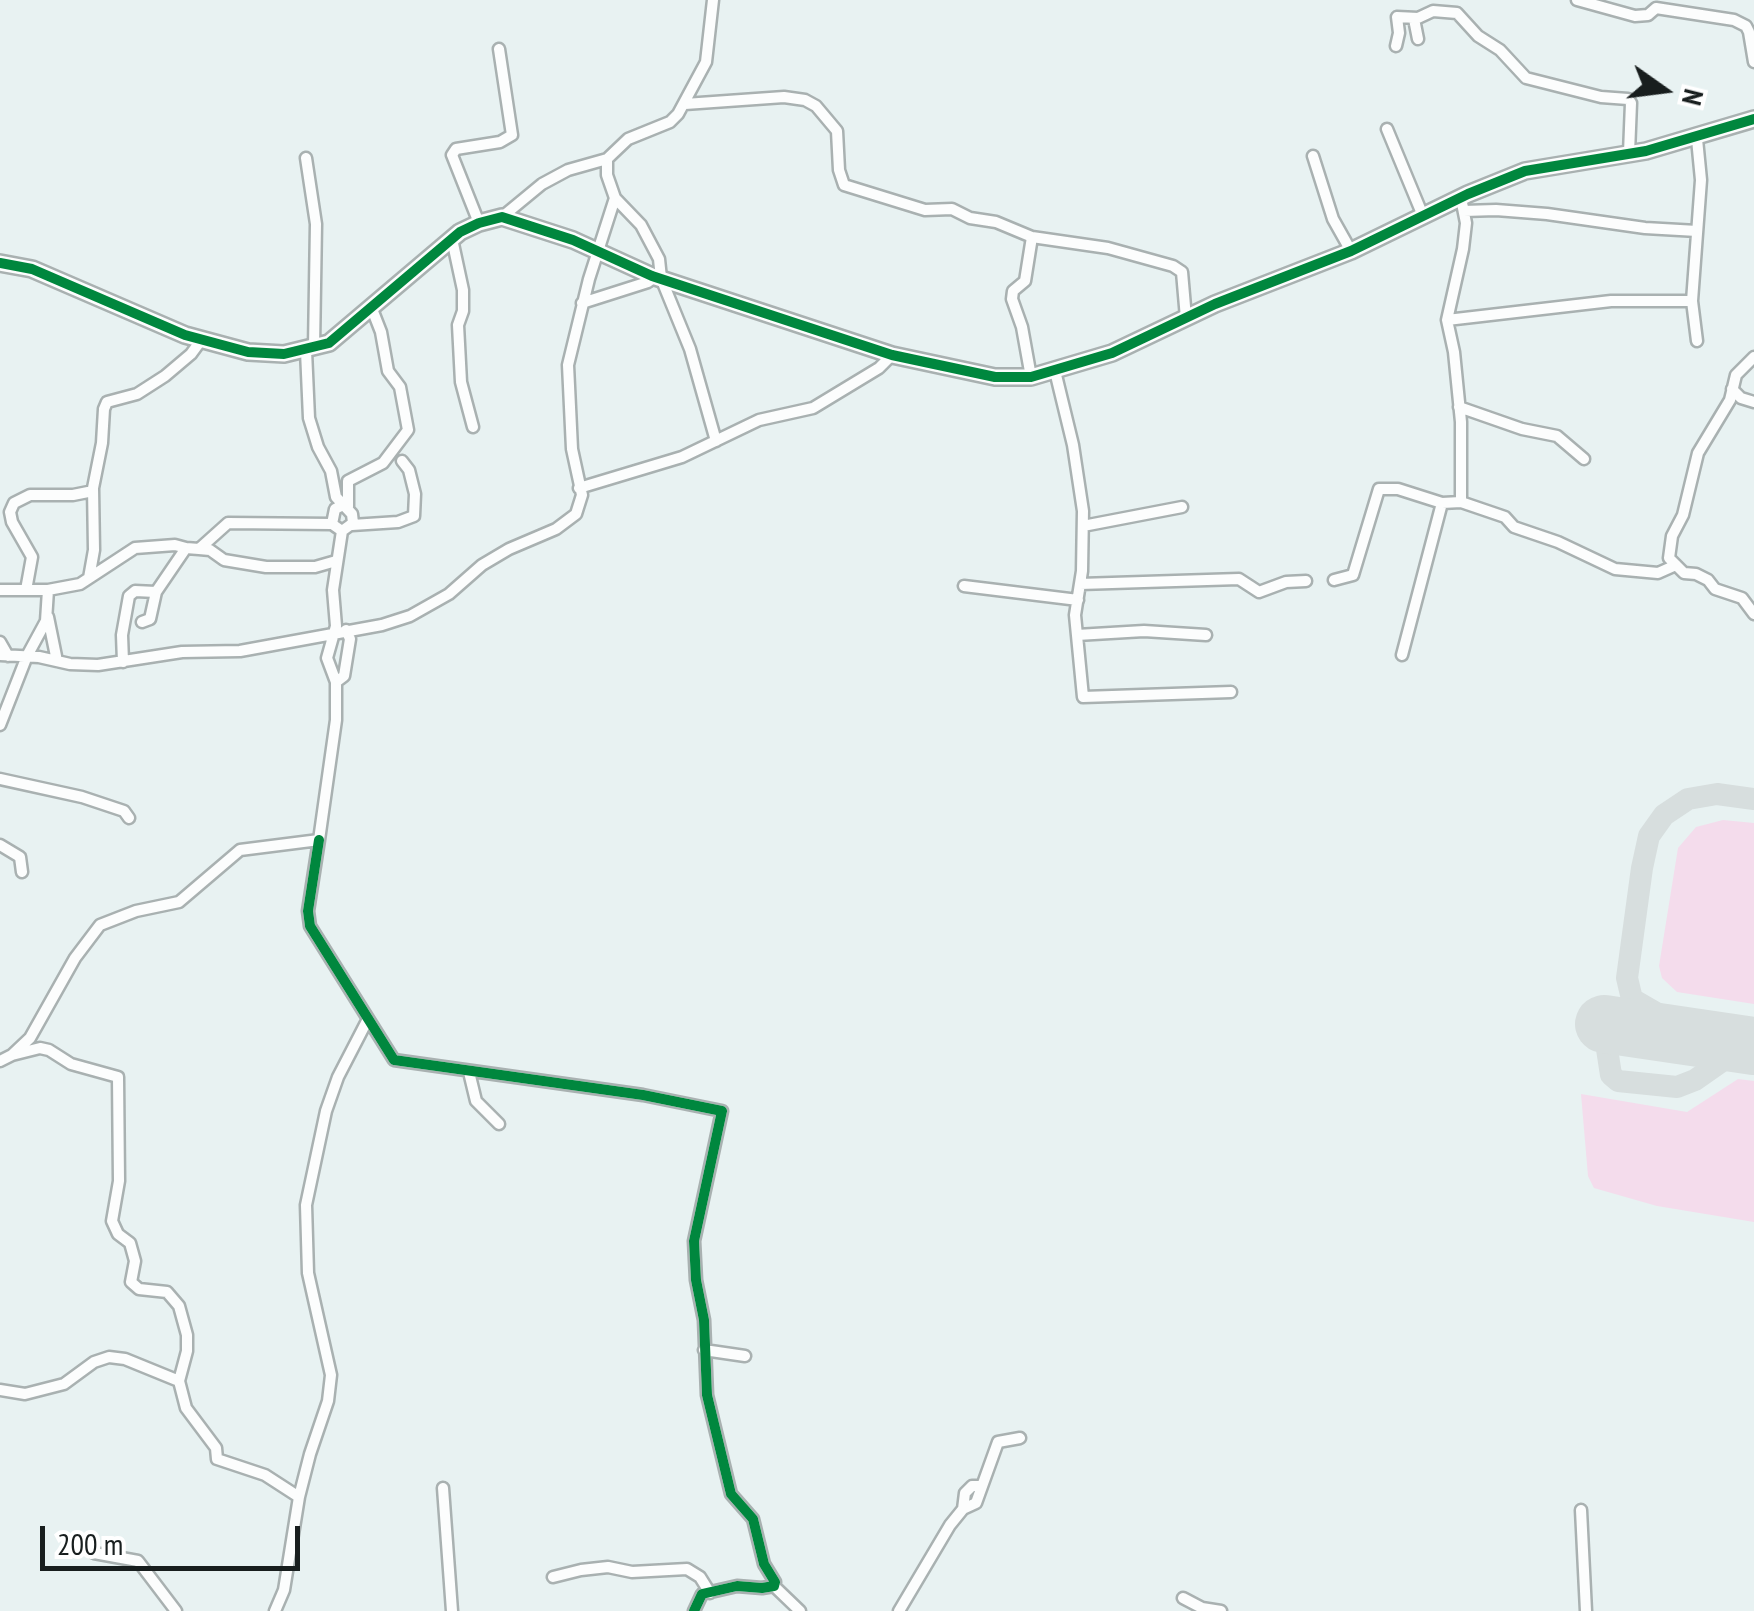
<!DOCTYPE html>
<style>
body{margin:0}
#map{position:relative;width:1754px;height:1611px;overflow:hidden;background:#e8f2f2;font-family:"PT Sans Narrow",sans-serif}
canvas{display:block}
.north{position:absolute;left:1614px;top:40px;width:100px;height:100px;-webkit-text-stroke:8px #fff;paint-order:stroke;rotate:104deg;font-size:28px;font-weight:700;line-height:40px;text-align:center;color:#181e1e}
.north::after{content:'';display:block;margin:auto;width:35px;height:45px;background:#181e1e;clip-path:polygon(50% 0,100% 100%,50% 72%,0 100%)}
.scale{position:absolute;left:40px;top:1526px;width:260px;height:45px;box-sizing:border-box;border:5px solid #181e1e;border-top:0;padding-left:12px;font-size:30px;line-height:35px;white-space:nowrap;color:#181e1e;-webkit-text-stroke:8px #fff;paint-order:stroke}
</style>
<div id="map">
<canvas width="1754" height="1611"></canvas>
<div class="north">N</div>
<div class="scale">200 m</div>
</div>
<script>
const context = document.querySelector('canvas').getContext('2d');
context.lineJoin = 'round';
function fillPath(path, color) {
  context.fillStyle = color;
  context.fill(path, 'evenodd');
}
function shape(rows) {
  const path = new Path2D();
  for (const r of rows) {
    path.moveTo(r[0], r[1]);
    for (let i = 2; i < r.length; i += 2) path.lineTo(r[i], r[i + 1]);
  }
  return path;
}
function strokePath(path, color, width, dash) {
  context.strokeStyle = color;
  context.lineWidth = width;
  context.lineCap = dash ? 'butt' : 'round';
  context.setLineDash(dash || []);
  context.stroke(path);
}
const green = shape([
 [1723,820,1754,823,1754,1004,1677,992,1662,978,1659,966,1678,848,1696,827],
 [1738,1079,1754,1081,1754,1222,1657,1206,1594,1188,1588,1176,1581,1094,1687,1112]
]);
const taxiway = shape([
 [1658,1014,1632,999,1627,978,1642,868,1649,836,1664,815,1688,799,1717,794,1754,799],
 [1698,1038,1658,1014,1626,1020,1614,1032,1607,1049,1611,1075,1618,1081,1677,1087,1695,1080,1735,1052,1754,1048]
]);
const runway = shape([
 [1604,1024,1754,1046]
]);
const street = shape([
 [1577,0,1635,16,1648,15,1656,8,1734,20,1746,26,1749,32,1754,62],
 [1414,19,1418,39],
 [1396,46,1399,33,1397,17,1418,18,1433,11,1457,13,1478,36,1500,50,1526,78,1601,97,1628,99,1631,103,1629,153],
 [685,104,784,97,805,100,816,106,837,131,839,170,844,185,925,210,952,209,970,218,996,222,1032,237,1025,281,1013,291,1012,299,1022,327,1031,377],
 [1387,129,1423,216],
 [1697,139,1701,180,1692,301,1697,341],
 [1313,156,1333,219,1351,251],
 [306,158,316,224,314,347],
 [615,198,641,225,659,259,661,278,690,349,716,441],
 [1464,211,1496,210,1547,214,1645,228,1697,231],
 [502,217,542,184,568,170,607,159,628,139,670,122,678,114,706,62,713,0],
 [479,223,452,155,456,149,500,142,512,135,499,49],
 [1032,237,1108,248,1173,266,1182,272,1186,318],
 [452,239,463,290,463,311,458,325,461,382,473,427],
 [582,303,648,282,655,277],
 [1447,320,1611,301,1692,301],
 [306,351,309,418,318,447,331,471,336,497,352,514,353,523,342,531,332,524,335,509,341,506],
 [1754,357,1736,375,1730,400,1698,453,1683,515,1672,536,1669,558,1684,573,1696,574,1708,580,1715,589,1742,598,1754,614],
 [1055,371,1073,445,1083,511,1082,571,1075,615,1083,697,1231,692],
 [1732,389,1741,398,1754,402],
 [1459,407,1522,429,1557,436,1584,459],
 [579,488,682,457,759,420,813,408,879,368,892,355],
 [1461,502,1505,517,1514,527,1558,542,1615,569,1658,573,1676,565],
 [348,507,348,481,383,463,408,430,400,387,388,371,381,332,372,309],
 [352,525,398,522,414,516,415,494,409,470,402,461],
 [1083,526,1182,507],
 [199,549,210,550,224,560,266,567,315,567,336,561],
 [89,578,94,550,93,488,102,443,104,409,107,402,137,394,165,376,191,354,202,339],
 [1334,580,1353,575,1379,489,1398,489,1442,503,1461,502,1461,422,1454,352,1447,320,1463,249,1466,223,1461,198],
 [1080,584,1239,579,1259,592,1286,582,1306,581],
 [964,586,1078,600],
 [0,590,48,590],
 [26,590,32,557,12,522,10,512,14,503,30,495,73,495,93,491],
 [48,617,57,661],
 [142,622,150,619,156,592,186,548,199,549,228,523,332,524],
 [1077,635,1144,631,1206,635],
 [0,642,8,656],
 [0,655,39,657,70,664,98,665,182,652,240,651,382,625,410,616,449,594,482,565,509,549,556,529,576,514,582,495,572,449,568,365,589,279,615,198,607,175,607,159],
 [1402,655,1442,503],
 [123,662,122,635,129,596,135,591,156,592],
 [336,682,344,676,350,639,346,630],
 [0,725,27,656,46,621,48,590,80,584,135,548,175,545,186,548],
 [0,779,82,797,124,811,129,818],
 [319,840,308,911,310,926,394,1060,643,1095,722,1111,694,1241,696,1280,704,1320,707,1395,731,1494,753,1519,764,1564,775,1582,774,1586,762,1588,737,1586,702,1594,694,1611],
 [0,845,20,857,22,872],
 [12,1055,40,1048,49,1050,71,1064,118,1077,119,1181,112,1221,118,1234,130,1243,135,1261,131,1282,139,1289,167,1292,179,1306,187,1335,187,1351,179,1381,186,1408,216,1448,217,1459,265,1475,299,1497,284,1590,275,1611],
 [0,1061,12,1055,30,1038,75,958,100,925,136,911,179,902,240,850,319,840,336,720,336,682,327,658,336,626,333,590,342,531],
 [469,1072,476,1101,499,1124],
 [704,1350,745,1356],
 [0,1390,25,1394,64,1384,94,1362,109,1357,125,1359,179,1381],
 [443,1488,452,1611],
 [299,1497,310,1454,328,1401,331,1375,308,1273,306,1205,326,1111,338,1077,368,1019],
 [963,1509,965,1493,972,1486,980,1486],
 [1581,1510,1586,1611],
 [94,1553,138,1561,176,1611],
 [553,1577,581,1570,608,1567,632,1572,687,1569,700,1577,710,1593],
 [774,1586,800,1611],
 [1183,1598,1202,1608,1221,1611],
 [899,1611,950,1525,963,1509,976,1503,998,1442,1020,1438]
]);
const secondary = shape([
 [0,263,32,269,185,335,248,352,284,354,329,343,460,232,479,223,502,217,573,240,652,276,892,355,995,377,1031,377,1112,353,1215,304,1351,251,1468,194,1525,171,1646,151,1754,119]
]);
const cycleway = shape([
 [0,263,32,269,185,335,248,352,284,354,329,343,460,232,479,223,502,217,573,240,652,276,892,355,995,377,1031,377,1112,353,1215,304,1351,251,1468,194,1525,171,1646,151,1754,119],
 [319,840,308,911,310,926,394,1060,643,1095,722,1111,694,1241,696,1280,704,1320,707,1395,731,1494,753,1519,764,1564,775,1582,774,1586,762,1588,737,1586,702,1594,694,1611]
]);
fillPath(green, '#f4dcec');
strokePath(taxiway, '#d7dede', 22);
strokePath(runway, '#d7dede', 58);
strokePath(street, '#a9b1b1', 15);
strokePath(secondary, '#a9b1b1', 20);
strokePath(street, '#fcfdfd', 10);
strokePath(secondary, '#fcfdfd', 15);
strokePath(cycleway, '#00873e', 10);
</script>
